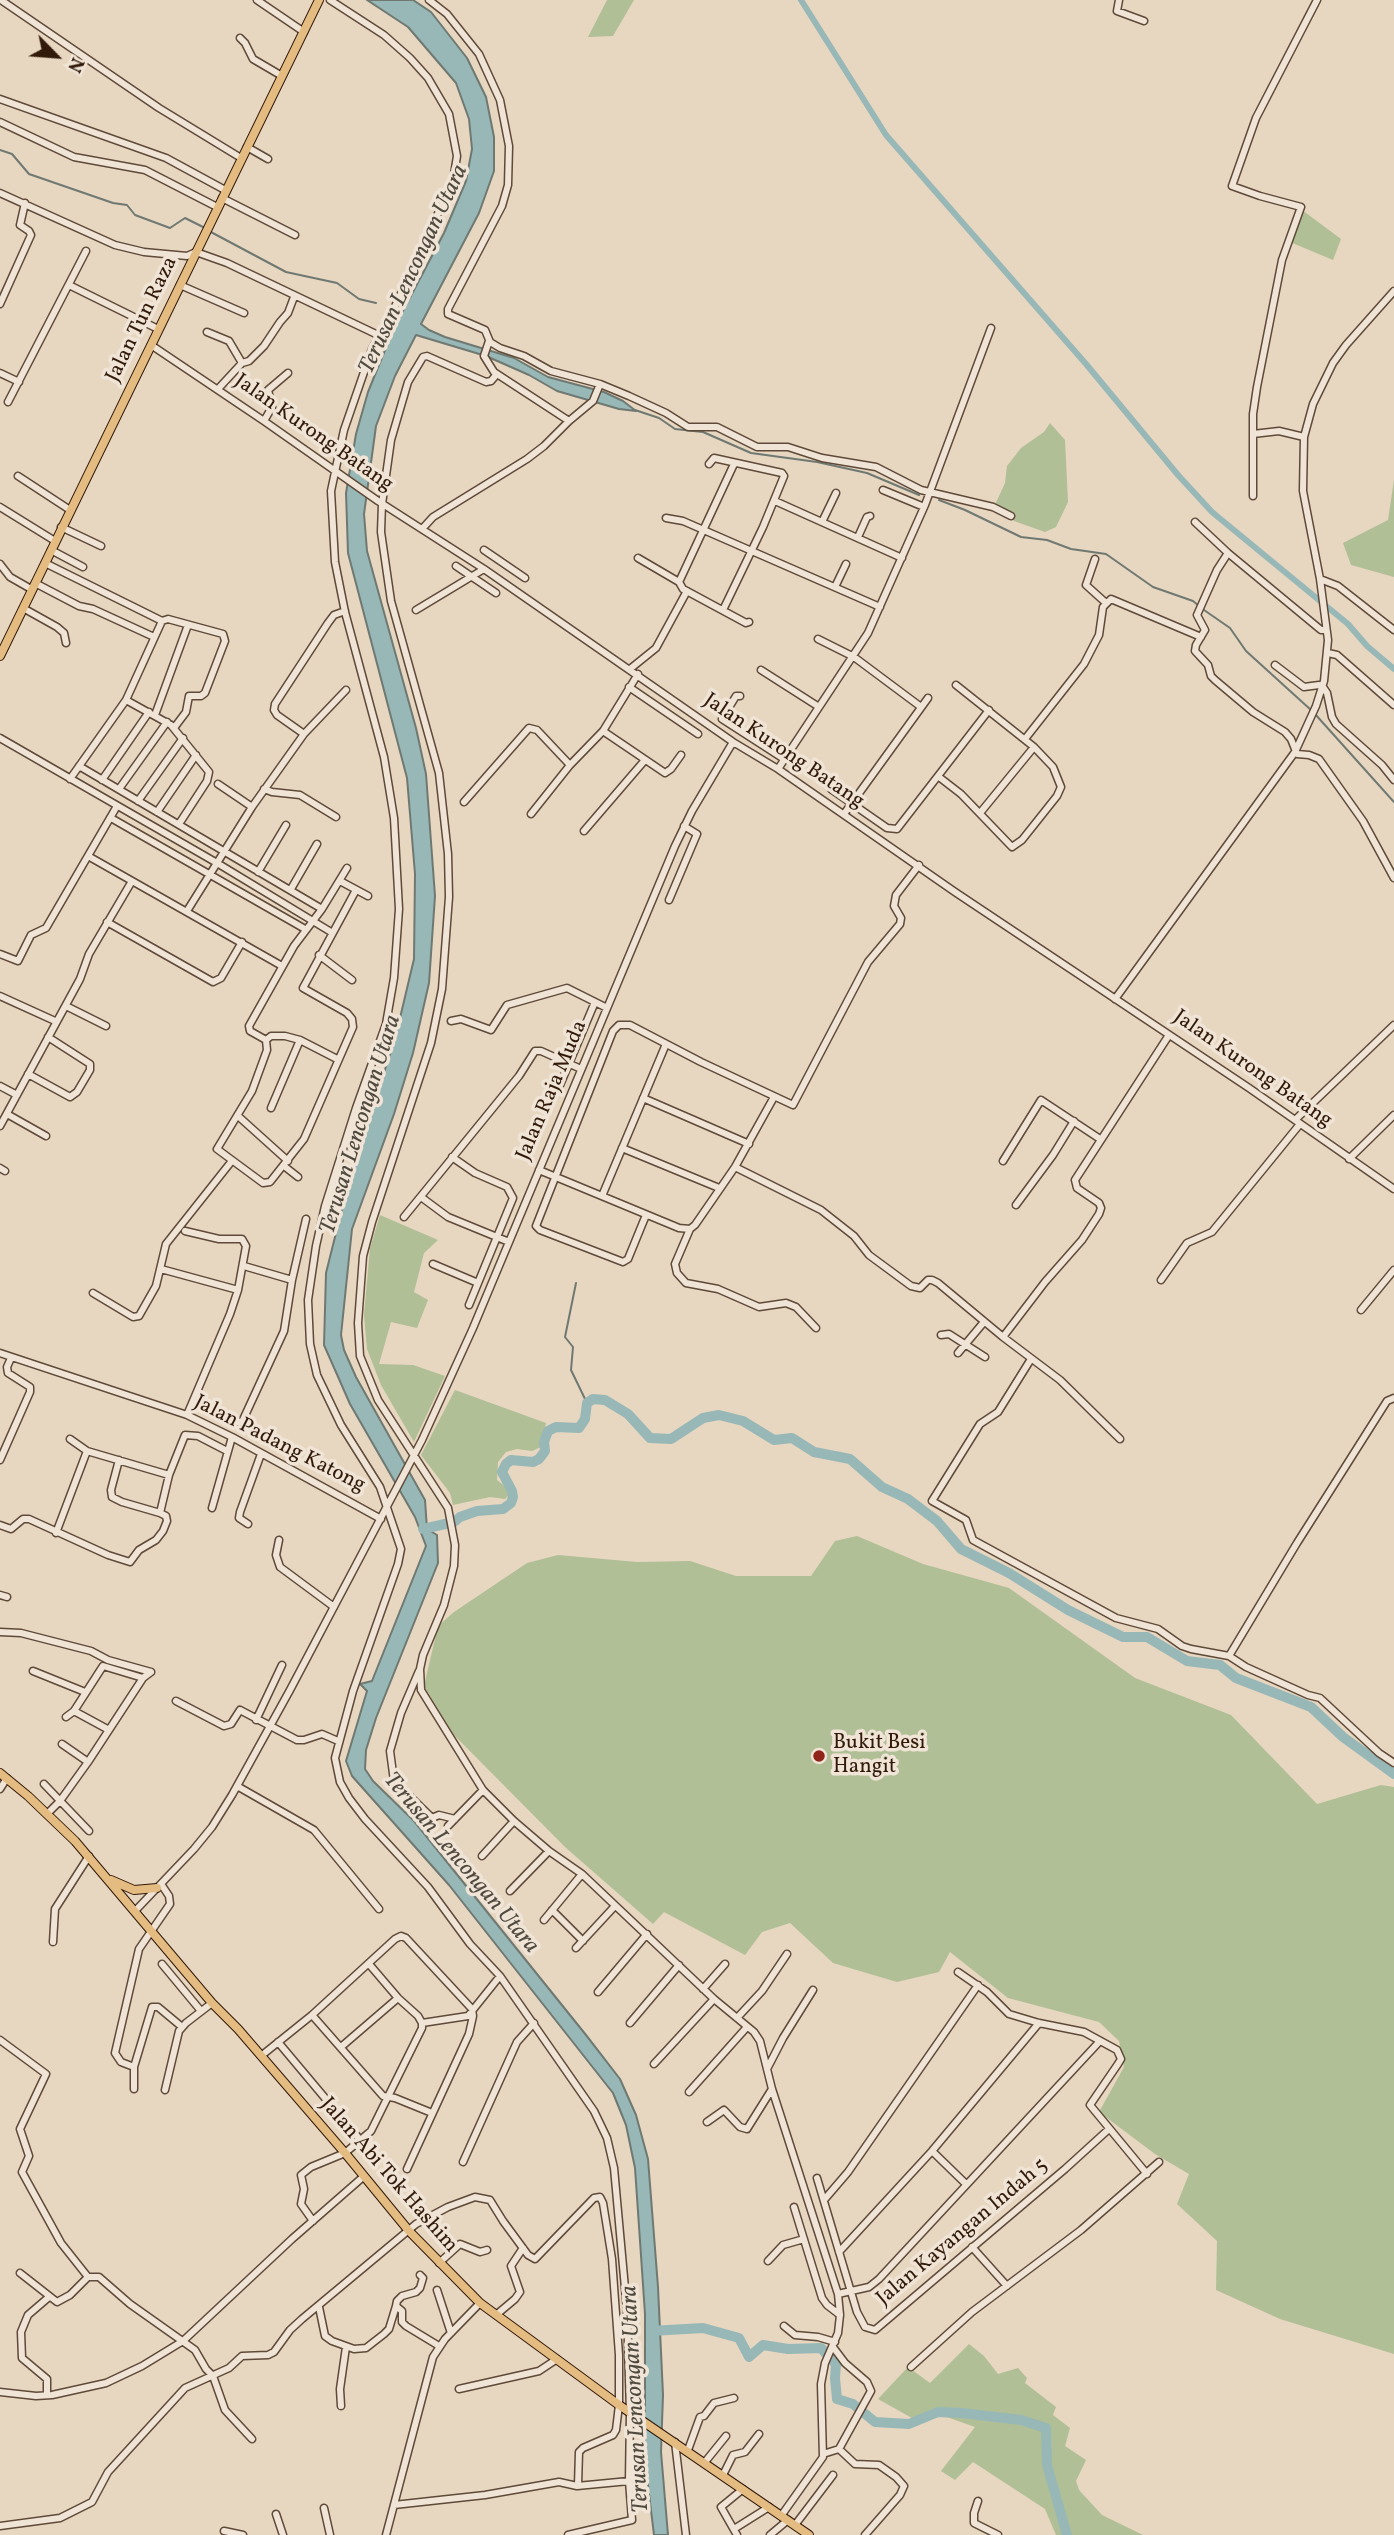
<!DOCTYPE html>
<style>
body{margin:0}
#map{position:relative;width:1394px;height:2535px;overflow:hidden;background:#e7d6c0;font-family:Vollkorn,serif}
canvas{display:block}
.north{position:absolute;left:21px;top:21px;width:70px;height:70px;-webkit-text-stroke:5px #efe4d6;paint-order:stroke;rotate:115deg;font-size:19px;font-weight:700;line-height:28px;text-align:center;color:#321a0a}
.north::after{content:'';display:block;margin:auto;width:24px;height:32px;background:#321a0a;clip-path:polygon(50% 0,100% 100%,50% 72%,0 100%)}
</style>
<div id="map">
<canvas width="1394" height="2535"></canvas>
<div class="north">N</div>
</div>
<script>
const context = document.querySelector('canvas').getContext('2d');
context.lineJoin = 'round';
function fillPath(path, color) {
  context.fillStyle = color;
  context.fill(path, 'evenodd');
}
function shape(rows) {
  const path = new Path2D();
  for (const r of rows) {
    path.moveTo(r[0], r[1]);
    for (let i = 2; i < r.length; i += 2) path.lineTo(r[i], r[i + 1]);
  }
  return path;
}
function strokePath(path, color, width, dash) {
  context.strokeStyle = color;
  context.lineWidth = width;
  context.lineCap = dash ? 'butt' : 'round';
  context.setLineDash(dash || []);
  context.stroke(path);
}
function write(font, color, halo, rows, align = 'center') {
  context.font = font + ' Vollkorn,serif';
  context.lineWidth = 7;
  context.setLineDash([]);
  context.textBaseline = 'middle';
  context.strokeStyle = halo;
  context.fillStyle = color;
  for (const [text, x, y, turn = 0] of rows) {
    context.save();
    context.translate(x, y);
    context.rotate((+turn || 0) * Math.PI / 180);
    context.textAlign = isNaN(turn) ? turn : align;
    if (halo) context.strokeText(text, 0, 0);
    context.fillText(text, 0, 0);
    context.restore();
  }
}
const green = shape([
 [607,0,634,0,613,36,588,37],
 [1302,210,1341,239,1333,260,1290,242],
 [1050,423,1065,440,1068,502,1056,527,1045,532,1014,521,1008,513,994,507,1005,483,1007,466,1021,448,1044,432],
 [1394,480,1394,577,1351,565,1343,543,1388,520],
 [380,1215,438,1240,424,1253,414,1292,428,1300,417,1328,391,1322,379,1364,413,1365,445,1376,414,1442,381,1385,367,1349,364,1315,370,1248],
 [455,1390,546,1423,541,1447,532,1451,517,1449,506,1452,498,1462,497,1480,512,1492,505,1499,490,1497,453,1505,450,1493,421,1455],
 [857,1536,923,1564,1009,1588,1135,1678,1231,1715,1317,1804,1381,1785,1394,1787,1394,2354,1280,2319,1216,2290,1217,2241,1177,2204,1189,2174,1155,2154,1099,2112,1124,2067,1119,2041,1099,2022,1008,1998,950,1952,939,1972,897,1982,833,1963,790,1923,762,1932,745,1955,664,1912,653,1924,565,1847,454,1735,424,1686,438,1626,454,1612,527,1563,558,1555,637,1562,690,1561,736,1576,811,1576,835,1541],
 [969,2344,984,2356,998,2374,1018,2368,1027,2378,1025,2383,1056,2407,1053,2415,1070,2428,1065,2446,1086,2460,1076,2481,1079,2490,1102,2515,1143,2535,1056,2535,1045,2509,973,2462,955,2480,941,2471,975,2427,941,2415,919,2422,878,2399,908,2367,930,2383]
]);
const water = shape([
 [367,0,413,0,431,12,467,58,486,97,494,137,494,171,479,213,421,324,429,330,445,337,514,358,548,377,604,392,623,401,636,411,619,409,557,391,529,375,486,356,416,335,395,376,376,426,364,514,367,551,416,728,426,774,435,896,429,983,413,1053,394,1114,352,1229,341,1335,344,1350,356,1377,425,1500,427,1529,437,1535,438,1563,376,1718,366,1750,365,1769,373,1781,414,1821,586,2035,620,2079,636,2115,648,2159,658,2287,663,2395,661,2452,668,2535,654,2535,645,2461,645,2314,635,2168,626,2125,613,2093,449,1885,352,1776,346,1761,367,1691,360,1684,372,1681,426,1546,415,1517,350,1404,324,1345,326,1273,351,1173,395,1039,414,959,415,874,407,778,348,553,346,493,356,434,368,392,394,328,444,233,466,181,472,149,469,119,456,83,408,27,367,0]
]);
const stream = shape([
 [0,150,12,154,29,174,113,203,127,205,135,215,170,228,185,218,205,228],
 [209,231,286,272,337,283,359,299,376,303],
 [635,410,659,418,675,429,703,432,751,453,817,462,867,473,919,495],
 [939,500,965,510,1021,537,1047,540,1071,549,1106,554,1153,587,1193,601,1199,606],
 [1204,610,1230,628,1246,651,1311,710],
 [1315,714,1394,802],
 [576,1283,565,1337,573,1347,571,1370,587,1403]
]);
const canal = shape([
 [801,0,886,135,1086,364,1178,475,1212,512,1348,624,1367,646,1394,669]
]);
const river = shape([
 [423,1529,454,1522,460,1517,477,1511,503,1509,511,1503,513,1497,512,1491,502,1472,506,1464,511,1460,533,1462,539,1459,545,1451,544,1442,548,1431,556,1427,579,1428,585,1419,587,1403,593,1399,605,1400,628,1414,650,1438,671,1439,703,1418,719,1415,743,1421,774,1440,792,1438,814,1452,850,1459,882,1487,908,1499,937,1521,961,1549,1009,1573,1068,1610,1123,1637,1147,1637,1187,1661,1220,1665,1236,1678,1311,1707,1343,1737,1394,1774],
 [651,2331,703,2328,739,2338,749,2357,763,2345,788,2349,821,2348,836,2364,835,2378,837,2399,853,2404,875,2422,909,2424,938,2412,962,2413,1021,2420,1046,2428,1047,2465,1067,2535]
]);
const minor = shape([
 [1,0,159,108,241,158],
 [257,0,304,32],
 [330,0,384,35,410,58,428,78,449,114,457,156,453,181,425,242,392,313,372,349,344,430,331,491,335,562,345,612,384,757,394,818,399,909,394,978,386,1024,356,1108,325,1206,316,1246,308,1300,310,1344,317,1375,341,1425,380,1487,401,1549,398,1564,353,1691,335,1758,340,1782,349,1798,365,1819,428,1887,470,1944,500,1976,594,2111,607,2138,614,2168,627,2310,630,2412,629,2481,632,2520,568,2535],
 [429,0,447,14,479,54,500,100,509,146,508,185,502,206,448,309,448,314,485,330,490,342,500,348,524,356,551,371,600,384,629,396,666,413,688,427,717,427,757,447,788,447,822,458,876,467,921,490,993,507,1011,516],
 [1119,0,1117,11,1144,21],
 [240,38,245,43,253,59,282,76],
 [0,99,166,158,225,190],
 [0,122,74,157,145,170,217,207],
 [247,147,268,159],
 [0,193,115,245,144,252,187,256,196,252,227,263,378,335],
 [222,198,295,235],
 [69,285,158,329],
 [180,285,244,313],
 [0,304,31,235,29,231,20,225,25,203],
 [207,332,229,341,242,363,218,389],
 [151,345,264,421,378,501,484,569,733,742,778,769,955,892,1249,1088,1394,1189],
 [242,363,249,361,264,346,280,322,288,313,294,297],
 [0,373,19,382],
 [497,374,491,381,486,382,427,356,423,357,408,382,391,440,382,504,381,532,391,601,439,773,448,854,449,897,442,989,431,1043,372,1222,363,1256,358,1323,360,1356,378,1400,448,1508,455,1545,454,1566,444,1605,423,1655,420,1669,421,1690,483,1790,514,1821,549,1851,582,1874,714,1999,754,2032,760,2041,772,2089,838,2294,840,2315,838,2333,825,2363,821,2384,823,2457,781,2516],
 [8,402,86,251],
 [264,421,272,407,268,390,288,373],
 [569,421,593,401,600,384],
 [1253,434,1279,431,1304,437],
 [709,464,714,458,782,473,784,476,763,527,723,610],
 [18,476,70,510],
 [883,490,924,507],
 [1253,496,1253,414,1257,387,1282,260,1301,207,1260,196,1232,186,1256,118,1317,0],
 [775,501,902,558],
 [0,507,55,541],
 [666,518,683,521,880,607],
 [822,522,836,493],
 [1195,522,1228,553,1321,630,1326,630],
 [61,527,101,546],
 [422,529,433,517,527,459,544,446,569,421,494,372,484,356,489,341],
 [858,537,867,517,870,516],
 [51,550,83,567],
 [484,550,525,578],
 [1228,553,1217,570,1197,615,1205,630,1196,645,1195,651,1208,665,1211,676,1215,680,1253,712,1285,732,1291,739,1297,754,1309,755,1319,759,1363,821,1394,878],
 [638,558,679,582,683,589,746,623,749,622],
 [1095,559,1086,585,1106,603],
 [45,563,162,621,168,619,223,634,225,641,205,693,201,696,189,696,186,712,174,728],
 [0,564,10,577,31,589],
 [456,566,496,593],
 [1320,579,1338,586,1394,630],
 [679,582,734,464],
 [35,583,79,606,93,609,154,637],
 [835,587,846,564],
 [23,608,57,627,64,633,66,643],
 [416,610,484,569],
 [818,639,854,657,921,707],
 [1328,653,1337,655,1394,705],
 [1275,665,1304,687,1319,685,1323,687,1327,693,1332,717,1336,724,1382,765,1394,780],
 [630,669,656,648,687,591],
 [761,670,819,707],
 [629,687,698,734],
 [740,696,736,696,722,719,784,759],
 [126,700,171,725,209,772,207,781,179,824],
 [155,715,188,625],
 [603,731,665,773,671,769,681,755],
 [304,734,346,690],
 [0,738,217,863,331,932],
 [1025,739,1084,664,1099,635,1103,607,1111,599,1201,637],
 [79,766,322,909],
 [778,769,868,633,925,505,991,328],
 [939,777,961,794,1012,847,1022,840,1057,796,1061,787,1053,767,1034,747,956,685],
 [70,779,126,700,162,621],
 [102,780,149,712],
 [218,784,252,807],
 [119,789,167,722],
 [264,789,272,792,300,795,336,817],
 [831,789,887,828,897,829,989,710],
 [138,801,183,738],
 [464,802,529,728,537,730,570,765],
 [157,812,196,755],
 [980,813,1034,747],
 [531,814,570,765,603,731,638,674],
 [844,814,928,698],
 [111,818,305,929],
 [584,831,645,760],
 [88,856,282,966],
 [347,868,322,909,294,946,249,1026,250,1031,266,1040,267,1050,252,1091,217,1149,263,1183,270,1182,304,1139,353,1027,352,1019,347,1013,303,988,356,890],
 [258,872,286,825],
 [340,881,368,896],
 [291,889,317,844],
 [669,900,697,834,684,826],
 [187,911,252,807,304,734,277,715,274,710,275,704,328,623,334,615,345,611],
 [107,922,213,982,221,978,242,942],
 [0,954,18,961,31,935,46,928,117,806],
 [319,955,352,980],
 [0,996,55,1021],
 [1115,999,1295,752,1316,706,1324,681,1328,640,1320,579,1303,491,1304,437,1313,404,1333,363,1346,345,1394,291],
 [66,1006,106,1026],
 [451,1021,461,1019,491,1030,507,1005,567,988,607,1008],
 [266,1040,271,1036,285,1036,300,1040,337,1059],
 [28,1074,70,1097,77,1092,90,1070,90,1064,48,1037],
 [560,1085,595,1002],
 [0,1086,17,1095],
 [643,1098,749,1144],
 [271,1108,300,1040],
 [7,1114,46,1136],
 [238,1116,288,1161],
 [1295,1120,1394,1025],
 [0,1126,80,979,89,954,132,881],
 [622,1148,719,1188],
 [452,1157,475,1173,507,1187,513,1198,469,1305],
 [1349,1159,1394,1115],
 [1003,1161,1041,1100,1100,1139],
 [284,1166,298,1177],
 [735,1167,821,1210,854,1236,869,1255,911,1286,920,1288,928,1280,932,1280,938,1283,1003,1337,1060,1380,1120,1439],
 [0,1168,5,1171],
 [539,1170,679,1228,690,1229,695,1225,735,1167,774,1097],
 [602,1196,666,1044],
 [421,1197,448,1217,509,1242],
 [1016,1205,1053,1155,1074,1121],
 [646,1215,628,1259,623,1262,540,1230,536,1226,613,1031,619,1025,630,1025,701,1062,793,1105,868,962,900,924,901,918,894,906,896,895,919,865],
 [404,1217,519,1076,535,1051,541,1051,581,1069],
 [690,1229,675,1264,677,1273,686,1283,718,1289,759,1307,786,1303,796,1307,816,1328],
 [185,1231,219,1239,242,1239,246,1246,238,1290,230,1314,187,1415],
 [433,1264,478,1283],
 [161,1269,238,1290],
 [292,1280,306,1219],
 [1161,1280,1187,1243,1212,1232,1300,1124],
 [93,1293,133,1317,139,1316,156,1286,166,1244,231,1162],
 [1361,1310,1394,1270],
 [941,1335,949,1334,985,1357],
 [1003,1337,1045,1282,1082,1240,1099,1214,1101,1208,1099,1203,1077,1188,1075,1180,1169,1035],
 [0,1353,187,1415,232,1437,381,1519],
 [958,1353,984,1322],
 [1031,1359,998,1412,980,1424,932,1501,966,1520,973,1540,1116,1618,1158,1629,1182,1646,1191,1649,1229,1656,1297,1543,1387,1401,1394,1398],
 [193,1402,233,1422,242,1422,284,1331,292,1280,244,1266],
 [70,1439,87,1451,169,1475],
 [0,1460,30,1392,30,1387,8,1373,7,1367,11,1358],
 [119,1460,111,1490,112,1497,122,1502,160,1513,169,1475,185,1435,198,1436,227,1451],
 [212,1508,232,1437],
 [248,1524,239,1518,240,1512,261,1454],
 [0,1525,11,1529,23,1519,29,1519,108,1555,130,1562,139,1550,156,1540,163,1531,167,1521,166,1516,160,1513],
 [56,1533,87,1451],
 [279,1540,276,1555,280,1567,334,1607],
 [0,1595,7,1597],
 [0,1632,21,1633,91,1651,108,1660,151,1672],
 [1229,1656,1246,1667,1308,1695,1320,1698,1379,1753,1394,1763],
 [33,1671,85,1692],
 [419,1671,401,1713,390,1751,394,1781,432,1818,439,1815,455,1819],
 [176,1701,224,1726,231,1724,240,1710,297,1740,304,1740,322,1734,338,1741],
 [74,1711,109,1730],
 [66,1717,74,1711,103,1666,143,1678],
 [256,1720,282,1665],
 [62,1744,88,1762],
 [44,1784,89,1831],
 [237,1786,314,1830,379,1909],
 [0,1789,7,1778],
 [47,1814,60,1801,88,1762,143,1678,151,1672],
 [448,1826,483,1790],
 [482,1856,514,1821],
 [510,1891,549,1851],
 [552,1910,583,1941],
 [135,1911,194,1849,212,1827,232,1795,290,1690,422,1440,473,1328,675,846,692,811,733,742],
 [544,1920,582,1874],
 [53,1942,55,1909,89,1856],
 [576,1948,614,1907],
 [162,1964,201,2011],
 [958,1972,987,1992,1009,2014,1039,2023,1084,2032,1117,2050,1121,2059,1118,2064,1090,2105,1147,2174],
 [703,1989,725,1964],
 [598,1992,647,1934],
 [312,2015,383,2096,395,2098,432,2113],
 [737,2018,762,1991,787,1954],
 [422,2023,468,2016,500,1976],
 [630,2023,679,1965],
 [0,2040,46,2074,20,2129,29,2156,22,2172,61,2243,88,2277,99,2277,130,2304,195,2350,206,2369,213,2376,225,2410,252,2439],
 [278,2042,361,2141],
 [341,2047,398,1998],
 [261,2056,312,2015,395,1939,401,1936,406,1938,472,2009,473,2016,469,2034,407,2169],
 [654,2064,714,1999],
 [134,2067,121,2062,115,2053,139,1949,170,1904,169,1896,161,1884],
 [767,2069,783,2038,813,1990],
 [134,2089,134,2067,152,2007,158,2007,182,2027],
 [165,2090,179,2031,186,2023,212,2003],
 [689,2092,747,2027],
 [707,2122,724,2110,740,2127,747,2129,772,2089],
 [932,2151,966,2184],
 [463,2162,517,2042,534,2023],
 [817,2178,857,2312,865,2327,875,2330,1065,2169,1109,2129],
 [824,2200,848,2172,978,1985],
 [794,2207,822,2298,827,2305,840,2315],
 [313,2221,301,2204,304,2189,301,2175,311,2167,345,2153,371,2131,422,2028,422,2023,418,2016,398,1998,369,1964],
 [972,2247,1007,2286],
 [839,2252,932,2151,1039,2023],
 [768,2261,783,2245,804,2239],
 [439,2263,460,2244,480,2252,487,2250],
 [20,2273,57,2302,70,2295,88,2277],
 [420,2275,423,2278,420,2288,416,2292,402,2296,397,2301,396,2306,402,2311,402,2322,406,2326,439,2346],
 [437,2290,451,2333],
 [838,2294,869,2287,879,2279,1100,2041],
 [319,2307,325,2336,332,2341,354,2349,366,2348,384,2334,389,2329,396,2306],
 [496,2315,515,2299,520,2292,511,2266,523,2248],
 [784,2326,795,2335,818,2337,835,2342],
 [911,2367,972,2312,1081,2230,1159,2162],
 [459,2389,539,2371,557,2359],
 [0,2392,36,2396,52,2395,106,2383,142,2366,183,2341,292,2239,363,2177],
 [47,2395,47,2379,22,2358,21,2332,28,2315,49,2297],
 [341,2406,340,2389,346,2347],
 [675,2442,686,2535],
 [839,2449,855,2464,879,2465,896,2477,904,2486,900,2495,865,2535],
 [688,2450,700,2417,704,2416,714,2403,734,2398],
 [823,2454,839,2449,871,2391,867,2382,845,2363,833,2347],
 [705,2462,726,2436],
 [723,2475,733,2455,745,2452,759,2434],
 [978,2501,974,2513,974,2523,998,2535],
 [394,2505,485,2495,559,2482,577,2486,629,2481],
 [324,2508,330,2535],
 [276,2514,283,2535],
 [795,2525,833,2475],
 [0,2526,60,2518,92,2502,108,2472,185,2388,229,2368,242,2356,268,2355,274,2352,290,2330,302,2319,416,2224,448,2207,475,2197,490,2200,503,2221,528,2255,535,2259,594,2198,600,2197,603,2203,612,2259,619,2355,619,2405,616,2430,613,2435,583,2448,579,2452,578,2485],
 [734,2529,769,2507],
 [224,2531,243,2535],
 [386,2535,433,2357,445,2339,480,2303],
 [737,2535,721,2507,743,2489],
 [770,2535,788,2520]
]);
const major = shape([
 [0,656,319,0],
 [0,1773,28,1796,75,1841,212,2003,238,2029,345,2153,409,2231,480,2303,619,2405,809,2535],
 [111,1880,134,1890,157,1888]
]);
const markers = [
 [819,1756,7,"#8f2418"]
];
const streetNames = [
 ["Jalan Tun Raza",143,320,-64],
 ["Jalan Kurong Batang",313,434,35],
 ["Jalan Kurong Batang",783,752,34],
 ["Jalan Kurong Batang",1252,1070,35],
 ["Jalan Raja Muda",553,1091,-67],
 ["Jalan Padang Katong",279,1445,27],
 ["Jalan Abi Tok Hashim",388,2176,49],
 ["Jalan Kayangan Indah 5",963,2233,-40]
];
const poiNames = [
 ["Bukit Besi",833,1744],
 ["Hangit",833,1768]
];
const waterNames = [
 ["Terusan Lencongan Utara",415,270,-65],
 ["Terusan Lencongan Utara",362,1125,-73],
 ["Terusan Lencongan Utara",460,1864,50],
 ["Terusan Lencongan Utara",637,2399,-93]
];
fillPath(green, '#b0bf96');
fillPath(water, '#97b8b7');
strokePath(water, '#6f7972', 2);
strokePath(stream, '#6f7972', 2);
strokePath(canal, '#97b8b7', 6);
strokePath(river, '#97b8b7', 10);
strokePath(minor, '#5f4938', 9);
strokePath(major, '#321a0a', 10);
strokePath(minor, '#efe4d6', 6);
strokePath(major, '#e4bb80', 8);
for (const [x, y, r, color] of markers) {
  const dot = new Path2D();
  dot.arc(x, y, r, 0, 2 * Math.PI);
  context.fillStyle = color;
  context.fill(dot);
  strokePath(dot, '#efe4d6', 2.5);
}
write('21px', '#321a0a', '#efe4d6', streetNames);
write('21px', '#321a0a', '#efe4d6', poiNames, 'left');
write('italic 23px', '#50493e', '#efe4d6', waterNames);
</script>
